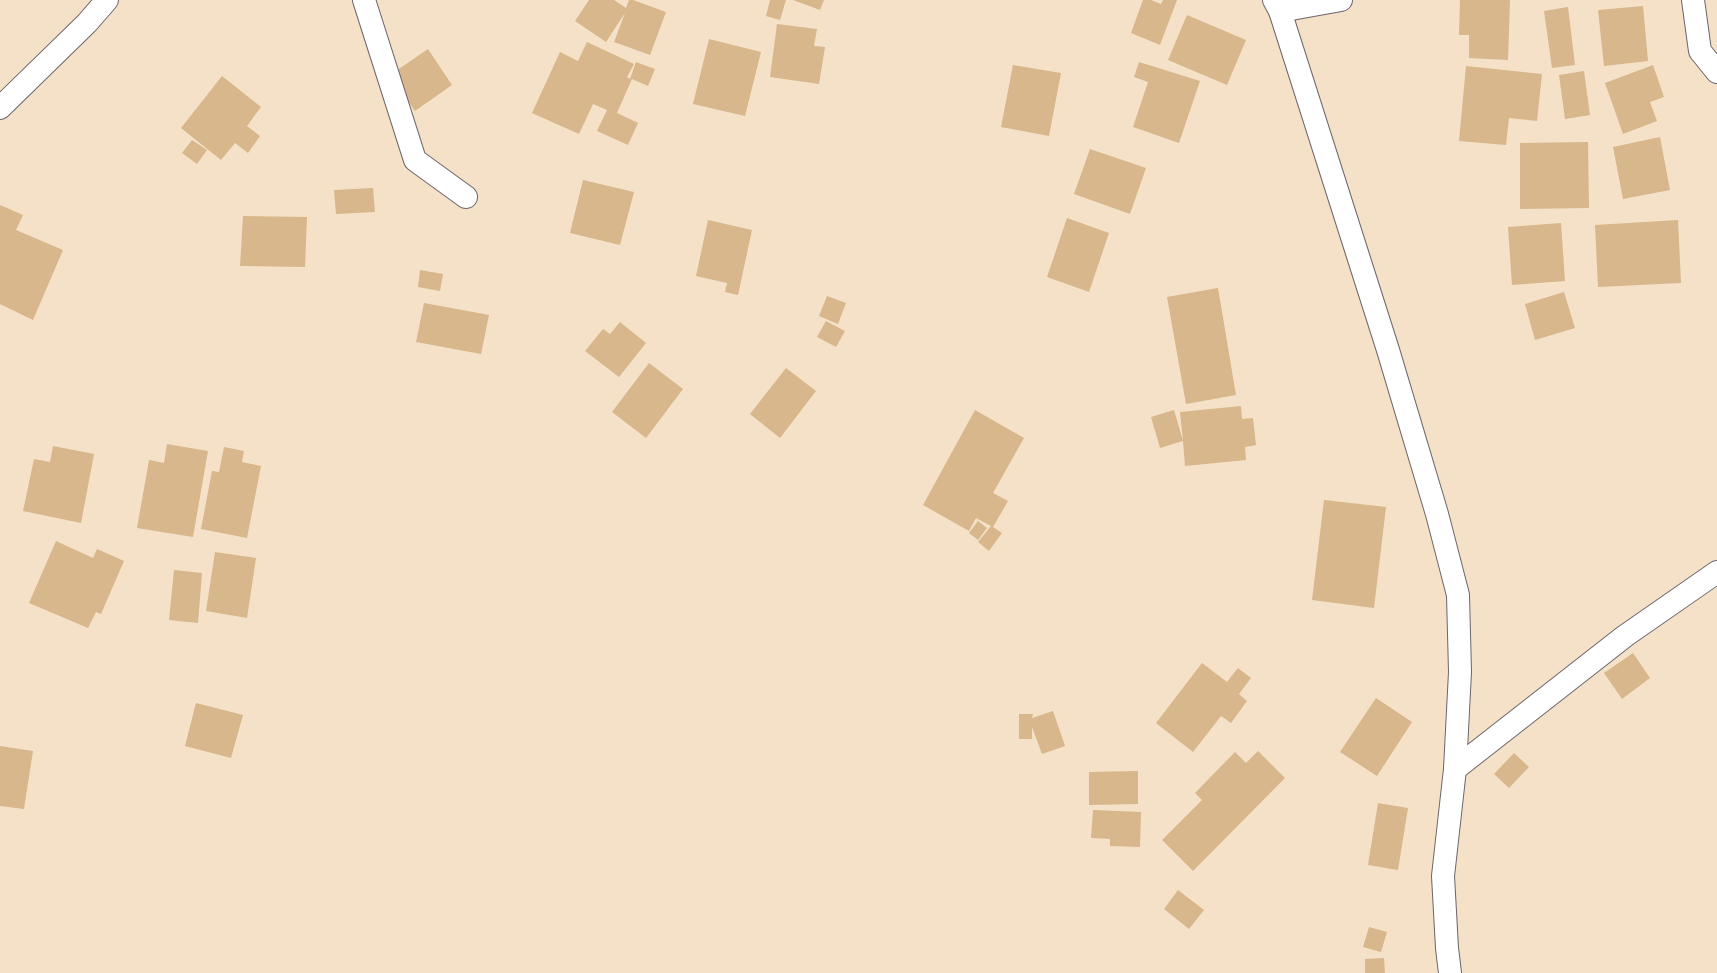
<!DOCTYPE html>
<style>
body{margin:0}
canvas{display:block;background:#f4e1c7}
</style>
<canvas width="1717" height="973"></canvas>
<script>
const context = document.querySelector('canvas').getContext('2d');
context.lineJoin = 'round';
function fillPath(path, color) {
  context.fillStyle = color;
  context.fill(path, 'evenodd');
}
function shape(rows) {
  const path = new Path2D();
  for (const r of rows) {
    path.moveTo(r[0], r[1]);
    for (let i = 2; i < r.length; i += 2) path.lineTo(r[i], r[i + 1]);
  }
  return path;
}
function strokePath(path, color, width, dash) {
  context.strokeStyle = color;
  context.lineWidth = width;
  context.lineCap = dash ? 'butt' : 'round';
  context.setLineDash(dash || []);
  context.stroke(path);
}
const building = shape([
 [589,0,614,0,626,8,629,0,633,0,666,12,650,55,614,42,625,13,606,42,575,21],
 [770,0,786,0,780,20,766,16],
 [793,0,824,0,820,10],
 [1143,0,1151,0,1161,4,1163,0,1177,0,1160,45,1131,33],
 [1460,0,1510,0,1508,60,1469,58,1469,35,1459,35],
 [1643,6,1648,61,1604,66,1598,10],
 [1568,7,1575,65,1552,68,1544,11],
 [1187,15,1246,40,1227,85,1168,60],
 [777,24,817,29,814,46,825,47,819,84,770,77],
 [709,39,761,52,745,116,693,104],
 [587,42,634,64,627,77,630,79,636,62,655,69,648,86,632,79,617,113,638,123,628,145,597,131,607,110,593,104,579,134,532,113,560,52,578,61],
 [428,49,452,85,415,111,390,75],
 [1139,62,1200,81,1179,143,1133,127,1148,82,1134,77],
 [1013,65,1061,73,1049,136,1001,127],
 [1653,65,1664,97,1650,102,1657,121,1623,134,1605,83],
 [1466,66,1542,74,1537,121,1509,118,1506,145,1459,141],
 [1584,71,1590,115,1565,119,1559,75],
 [222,76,261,107,247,126,260,136,248,153,235,143,221,160,181,128],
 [1660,137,1670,190,1623,199,1613,147],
 [192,140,207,150,197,164,182,153],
 [1588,142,1589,208,1520,209,1520,143],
 [1090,149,1146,168,1130,214,1074,194],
 [583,180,634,192,620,245,570,233],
 [373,188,375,212,336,214,334,190],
 [0,205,23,215,16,230,63,250,33,320,0,304],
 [243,216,307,217,305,267,240,266],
 [1067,218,1109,233,1089,292,1047,277],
 [708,220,752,230,738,295,725,292,727,283,696,276],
 [1678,220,1681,283,1598,287,1595,225],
 [1561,223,1565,281,1512,285,1508,227],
 [420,270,443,274,440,291,418,287],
 [1218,288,1236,395,1186,404,1167,297],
 [1564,292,1575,328,1535,340,1525,304],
 [827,296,846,303,838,324,819,316],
 [424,303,489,315,481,354,416,342],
 [826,321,845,331,836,347,817,337],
 [620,322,646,343,619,377,585,351,603,329,610,334],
 [649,363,683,389,646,438,612,412],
 [786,368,816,391,780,438,750,414],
 [1241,406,1242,419,1253,418,1256,445,1245,447,1246,460,1185,466,1183,441,1160,448,1151,417,1174,410,1183,441,1180,412],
 [975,410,1024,438,993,493,1008,501,993,527,1002,533,989,551,978,542,991,526,976,518,969,531,923,505],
 [167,444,208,451,193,537,137,528,149,460,164,463],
 [53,446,94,454,81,523,23,511,34,459,50,462],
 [224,447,244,451,242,462,261,466,247,538,201,529,212,471,219,472],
 [1324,500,1386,507,1374,608,1312,600],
 [978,521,987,528,978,540,969,533],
 [56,541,93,558,97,549,124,561,101,614,96,612,88,628,29,603],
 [215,552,256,558,247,618,206,611],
 [174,570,202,573,198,623,169,620],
 [1633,653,1650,678,1622,699,1604,673],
 [1202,663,1227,682,1238,668,1251,678,1239,694,1247,701,1231,723,1221,716,1193,752,1156,723],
 [1376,698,1412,722,1377,776,1340,752],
 [196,703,243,715,231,758,185,746],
 [1053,711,1065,746,1042,754,1032,727,1032,739,1019,739,1019,714,1033,714,1032,718],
 [0,746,33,751,24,809,0,806],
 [1258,751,1285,778,1193,871,1162,840,1202,800,1195,793,1235,752,1246,763],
 [1514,753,1529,767,1509,788,1494,774],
 [1138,771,1138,804,1089,805,1089,772],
 [1378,803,1408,808,1398,870,1368,865],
 [1093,810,1141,812,1140,847,1110,846,1110,839,1091,838],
 [1178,890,1204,910,1189,929,1164,909],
 [1369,927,1387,932,1381,952,1363,947],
 [1384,958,1385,973,1365,973,1365,959]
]);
const street = shape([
 [364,0,415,160,466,197],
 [1693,0,1700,51,1717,72],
 [1280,11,1341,0],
 [1455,769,1625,636,1717,572]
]);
const secondary = shape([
 [1274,0,1280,11,1388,350,1437,514,1458,595,1460,672,1455,769,1443,876,1447,948,1450,973],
 [0,108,87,23,107,0]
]);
fillPath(building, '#d7b78b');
strokePath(street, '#6c656c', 24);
strokePath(secondary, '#6c656c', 24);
strokePath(street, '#fff', 22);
strokePath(secondary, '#fff', 22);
</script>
